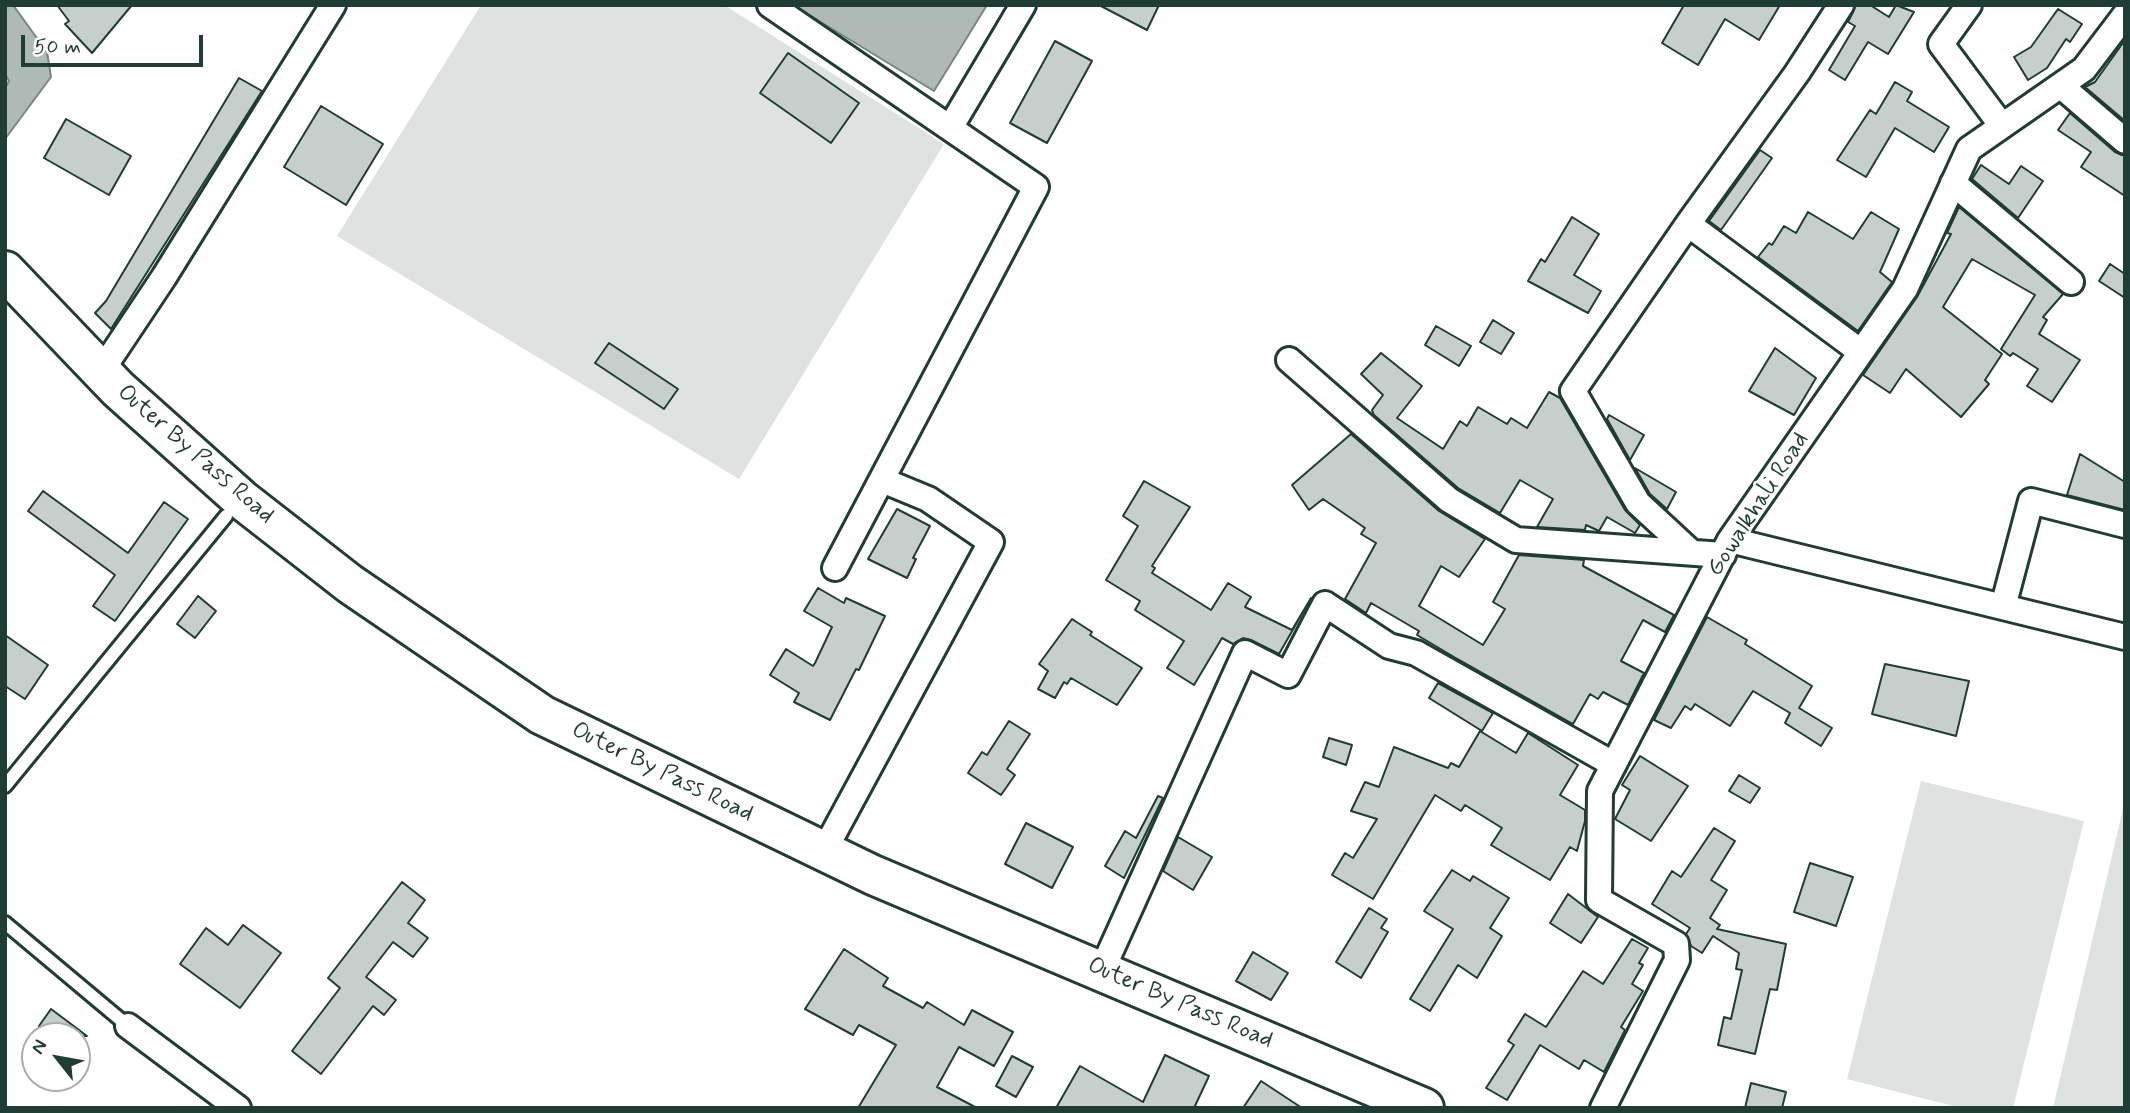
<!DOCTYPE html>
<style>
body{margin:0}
#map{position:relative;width:2130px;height:1113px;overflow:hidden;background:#fff;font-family:Mynerve,sans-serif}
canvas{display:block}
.frame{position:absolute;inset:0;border:7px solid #1f3d34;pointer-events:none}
.north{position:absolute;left:21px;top:1022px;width:70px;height:70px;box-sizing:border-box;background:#fff;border:2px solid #a5b1ae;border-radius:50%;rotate:301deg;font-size:19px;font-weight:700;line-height:28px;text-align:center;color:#1f3d34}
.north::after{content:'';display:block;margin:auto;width:24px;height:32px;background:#1f3d34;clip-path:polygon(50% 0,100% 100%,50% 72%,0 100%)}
.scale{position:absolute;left:21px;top:35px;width:182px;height:32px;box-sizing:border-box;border:4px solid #1f3d34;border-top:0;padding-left:9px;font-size:21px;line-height:24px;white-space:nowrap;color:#1f3d34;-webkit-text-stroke:5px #fff;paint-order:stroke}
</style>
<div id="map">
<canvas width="2130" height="1113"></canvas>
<div class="frame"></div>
<div class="north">N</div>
<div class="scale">50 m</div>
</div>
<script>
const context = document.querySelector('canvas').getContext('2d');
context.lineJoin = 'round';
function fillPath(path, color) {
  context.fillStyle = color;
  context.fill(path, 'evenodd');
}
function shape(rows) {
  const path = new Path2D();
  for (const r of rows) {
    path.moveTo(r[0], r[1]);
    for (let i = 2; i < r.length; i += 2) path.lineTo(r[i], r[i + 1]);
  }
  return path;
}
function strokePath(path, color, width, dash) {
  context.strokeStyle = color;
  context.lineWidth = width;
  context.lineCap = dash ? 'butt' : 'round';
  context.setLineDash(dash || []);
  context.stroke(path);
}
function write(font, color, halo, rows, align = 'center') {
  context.font = font + ' Mynerve,sans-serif';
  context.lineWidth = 5;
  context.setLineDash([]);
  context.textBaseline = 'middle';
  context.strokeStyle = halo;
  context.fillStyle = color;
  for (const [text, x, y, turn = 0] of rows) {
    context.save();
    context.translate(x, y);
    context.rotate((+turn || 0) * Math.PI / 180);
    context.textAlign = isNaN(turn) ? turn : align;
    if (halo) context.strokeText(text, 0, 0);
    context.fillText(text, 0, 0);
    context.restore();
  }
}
const green = shape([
 [481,5,724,5,944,144,739,479,337,236],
 [1921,781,2084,821,2013,1108,1961,1108,1847,1079],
 [2125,800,2125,1108,2053,1108]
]);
const water = shape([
 [5,5,13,5,47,52,51,77,5,139,5,88,9,81,5,74,5,5],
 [793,5,987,5,934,91,793,5]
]);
const building = shape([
 [57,5,132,5,92,53,65,24,69,21,57,5],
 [1099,5,1159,5,1147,30,1099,5],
 [1684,5,1780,5,1759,40,1725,19,1698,65,1662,43,1684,5],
 [1856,5,1870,5,1889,17,1896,5,1914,12,1888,54,1868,42,1845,80,1829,70,1855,26,1848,22,1856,5],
 [2058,9,2082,24,2070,42,2066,39,2047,68,2028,80,2014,57,2031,47,2058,9],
 [2125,40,2125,121,2085,87,2095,82,2125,40],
 [1055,41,1092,61,1047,143,1010,123,1055,41],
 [788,53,859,103,831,143,760,93,788,53],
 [239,78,262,91,111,329,95,313,106,301,239,78],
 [1895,82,1912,92,1907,101,1949,127,1934,152,1895,128,1866,177,1837,160,1870,110,1876,114,1895,82],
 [321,106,383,144,346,205,284,167,321,106],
 [2070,113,2115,152,2125,156,2125,196,2081,167,2091,152,2058,130,2070,113],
 [66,119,131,156,109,195,44,158,66,119],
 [1760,150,1772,158,1721,230,1709,221,1760,150],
 [1981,165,2009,184,2021,166,2043,181,2018,218,1972,179,1981,165],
 [1959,207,2063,294,2043,317,2047,320,2039,334,2080,360,2052,402,2027,386,2038,369,2013,353,2010,356,2001,349,2035,295,1972,259,1943,307,2002,354,1985,380,1989,384,1961,417,1906,369,1890,393,1863,375,1917,297,1951,234,1947,233,1959,207],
 [1808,212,1853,239,1871,212,1899,229,1880,272,1892,282,1858,331,1758,257,1769,243,1772,245,1784,226,1796,233,1808,212],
 [1572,217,1599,234,1574,275,1601,291,1588,313,1528,281,1541,259,1545,262,1572,217],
 [2110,264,2125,274,2125,298,2099,281,2110,264],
 [1493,320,1514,333,1501,354,1480,342,1493,320],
 [1436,326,1471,346,1459,366,1425,345,1436,326],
 [609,343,678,389,664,409,595,363,609,343],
 [1775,348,1816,378,1794,415,1749,391,1775,348],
 [1381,353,1422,386,1397,418,1443,449,1460,421,1467,426,1478,407,1507,424,1511,418,1527,428,1549,392,1560,398,1625,510,1640,525,1635,533,1607,517,1599,531,1586,525,1585,530,1537,527,1553,499,1520,480,1500,513,1458,488,1374,415,1372,410,1383,395,1361,374,1381,353],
 [1609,415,1644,435,1630,460,1607,419,1609,415],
 [1351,434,1439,511,1485,539,1459,577,1441,566,1419,606,1483,645,1505,609,1493,602,1519,555,1584,560,1583,566,1674,615,1665,632,1643,620,1621,661,1644,673,1628,705,1603,692,1598,699,1590,694,1573,724,1454,657,1417,635,1419,631,1371,603,1366,613,1345,599,1376,543,1361,534,1365,528,1323,499,1309,510,1292,485,1351,434],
 [2080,454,2125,482,2125,510,2067,495,2080,454],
 [1635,468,1676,492,1667,509,1650,494,1635,468],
 [1144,481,1190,507,1152,566,1155,568,1152,573,1211,610,1228,583,1251,597,1245,607,1292,630,1311,598,1279,654,1251,640,1243,638,1233,644,1222,638,1194,685,1167,668,1184,641,1135,610,1140,601,1106,580,1138,526,1123,516,1144,481],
 [43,491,128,553,164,502,188,519,115,621,93,606,115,575,28,511,43,491],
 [897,509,930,526,913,558,916,559,907,578,868,559,897,509],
 [818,588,844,603,846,598,885,616,859,670,856,669,830,720,794,702,799,693,770,675,786,649,813,666,815,663,832,627,804,611,818,588],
 [198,596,216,611,195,638,177,624,198,596],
 [1707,617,1747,640,1745,644,1812,686,1799,708,1832,728,1821,746,1785,723,1790,713,1753,691,1730,726,1695,704,1691,710,1685,706,1671,728,1654,720,1707,617],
 [1072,619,1092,632,1090,635,1142,668,1117,705,1071,678,1067,684,1064,682,1055,698,1038,689,1048,671,1039,664,1072,619],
 [5,635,48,665,25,699,5,686,5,635],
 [1885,664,1969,681,1956,736,1872,714,1885,664],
 [1438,683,1493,713,1482,731,1429,698,1438,683],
 [1009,721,1030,734,1007,769,1015,775,1001,795,968,773,982,752,987,755,1009,721],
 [1480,731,1516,753,1528,733,1578,765,1560,795,1585,810,1585,821,1577,851,1570,847,1550,880,1491,845,1502,828,1465,805,1461,811,1435,795,1373,899,1332,875,1345,853,1353,858,1377,819,1351,811,1365,782,1379,787,1394,747,1448,768,1451,763,1459,767,1480,731],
 [1329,738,1352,745,1346,765,1323,757,1329,738],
 [1640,756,1688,786,1651,841,1615,819,1630,790,1622,785,1640,756],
 [1739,775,1760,788,1750,803,1729,791,1739,775],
 [1158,796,1163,798,1124,878,1105,866,1125,831,1136,838,1158,796],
 [1026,823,1073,847,1052,888,1005,864,1026,823],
 [1714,828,1735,841,1711,880,1727,890,1710,918,1720,925,1717,929,1786,944,1777,990,1770,989,1755,1054,1718,1045,1724,1017,1731,1019,1742,970,1736,969,1739,953,1713,936,1702,953,1691,946,1686,934,1690,928,1652,904,1672,871,1681,877,1714,828],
 [1178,837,1212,857,1193,890,1163,871,1178,837],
 [1810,863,1853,877,1836,926,1794,912,1810,863],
 [1452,870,1470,881,1473,876,1509,898,1490,928,1502,936,1477,978,1458,965,1430,1011,1410,999,1453,929,1424,911,1452,870],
 [402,882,425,900,408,923,428,938,413,957,393,942,366,977,396,1000,384,1015,373,1006,321,1074,292,1051,340,988,328,978,402,882],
 [1568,894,1598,917,1581,943,1550,923,1568,894],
 [1369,908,1387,919,1381,928,1388,932,1361,978,1336,962,1369,908],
 [243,925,281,953,240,1008,180,964,206,928,228,945,243,925],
 [1632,939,1648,948,1639,963,1643,965,1632,984,1643,991,1621,1027,1625,1030,1604,1072,1584,1060,1579,1069,1540,1045,1507,1100,1486,1088,1514,1045,1508,1041,1525,1014,1546,1027,1583,971,1603,984,1632,939],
 [844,949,888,978,883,986,923,1008,927,1002,964,1025,972,1010,1013,1032,994,1066,959,1047,937,1087,977,1108,858,1108,896,1045,859,1025,853,1035,805,1009,844,949],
 [1253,952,1288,973,1271,1000,1236,981,1253,952],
 [51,1009,87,1036,53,1036,39,1026,51,1009],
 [1165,1055,1209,1076,1194,1108,1056,1108,1080,1066,1143,1102,1165,1055],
 [1012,1056,1033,1067,1016,1097,996,1086,1012,1056],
 [1261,1081,1302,1108,1243,1108,1261,1081],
 [1751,1083,1786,1092,1782,1108,1745,1108,1751,1083]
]);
const service = shape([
 [5,786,226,516],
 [5,923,128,1026]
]);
const minor = shape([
 [770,5,1036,187,835,568],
 [1841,5,1797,73,1688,224,1861,352],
 [1969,5,1941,44,2002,126],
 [2061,86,2125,141],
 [950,128,1023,5],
 [1953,183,2071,282],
 [1688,224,1573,391,1638,503,1691,552],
 [1289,360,1449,500,1516,540,1723,555],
 [102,370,164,277,333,5],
 [1730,540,2125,637],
 [2003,607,2031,501,2125,525],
 [824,851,991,542,928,499,882,480],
 [1102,970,1245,653,1288,675,1325,604,1389,646,1416,653,1613,764],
 [128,1026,238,1108],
 [1603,1108,1677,960,1676,944,1599,900,1600,791,1730,540,1905,289,1969,149,2084,69,2125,15]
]);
const primary = shape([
 [5,271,118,389,241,499,350,584,542,715,873,875,1424,1108]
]);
const streetNames = [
 ["Outer By Pass Road",195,455,41],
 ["Gowalkhali Road",1759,505,-57],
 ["Outer By Pass Road",662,773,26],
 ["Outer By Pass Road",1180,1004,23]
];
fillPath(green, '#dee3e2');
fillPath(water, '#afbab7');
strokePath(water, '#758883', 2);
fillPath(building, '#c7cfcc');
strokePath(building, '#1f3d34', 2);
strokePath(service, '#1f3d34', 18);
strokePath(minor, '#1f3d34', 30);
strokePath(primary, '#1f3d34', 44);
strokePath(service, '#fff', 12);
strokePath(minor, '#fff', 24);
strokePath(primary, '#fff', 38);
write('24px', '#1f3d34', '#fff', streetNames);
</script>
